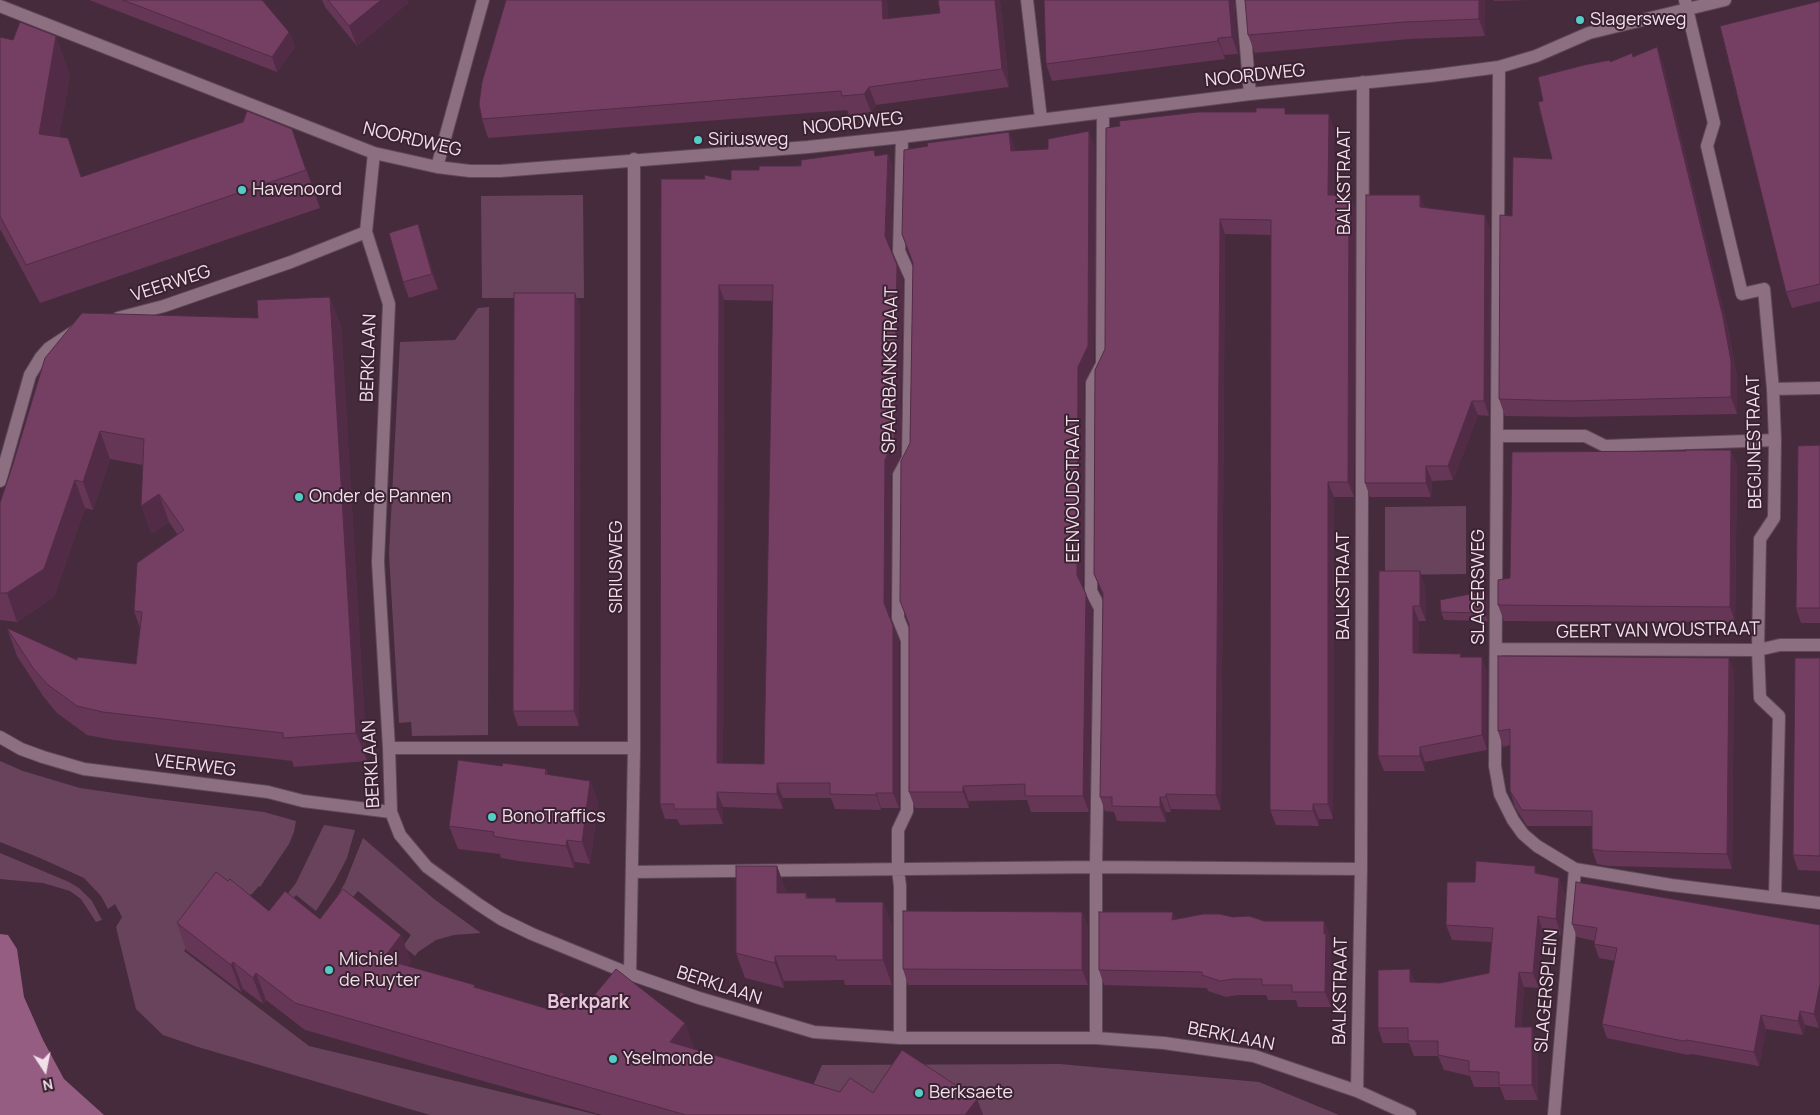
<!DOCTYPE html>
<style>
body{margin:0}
#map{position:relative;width:1820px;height:1115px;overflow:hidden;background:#462b3c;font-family:Manrope,sans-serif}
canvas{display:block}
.north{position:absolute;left:20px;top:1045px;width:50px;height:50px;-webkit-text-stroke:4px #3b2232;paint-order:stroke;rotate:169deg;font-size:14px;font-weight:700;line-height:20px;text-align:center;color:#f1e0ea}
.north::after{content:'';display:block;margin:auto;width:18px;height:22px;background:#f1e0ea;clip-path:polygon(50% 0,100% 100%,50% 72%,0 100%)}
</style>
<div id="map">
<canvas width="1820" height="1115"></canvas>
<div class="north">N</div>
</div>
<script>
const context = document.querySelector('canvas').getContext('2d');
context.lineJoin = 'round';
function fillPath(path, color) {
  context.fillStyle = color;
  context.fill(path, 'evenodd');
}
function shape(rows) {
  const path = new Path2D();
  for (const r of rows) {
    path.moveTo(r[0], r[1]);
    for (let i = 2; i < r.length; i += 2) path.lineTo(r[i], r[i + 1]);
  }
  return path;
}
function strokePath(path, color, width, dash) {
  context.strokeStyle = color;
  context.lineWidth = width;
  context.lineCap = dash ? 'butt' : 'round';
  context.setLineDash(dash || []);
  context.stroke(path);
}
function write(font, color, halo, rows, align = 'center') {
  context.font = font + ' Manrope,sans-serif';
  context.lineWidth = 4;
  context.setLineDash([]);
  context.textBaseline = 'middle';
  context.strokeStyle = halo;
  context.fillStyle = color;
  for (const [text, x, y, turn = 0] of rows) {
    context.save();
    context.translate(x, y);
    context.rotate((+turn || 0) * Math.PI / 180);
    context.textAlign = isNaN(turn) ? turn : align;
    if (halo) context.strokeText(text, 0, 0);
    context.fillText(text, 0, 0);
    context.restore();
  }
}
const green = shape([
 [583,195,584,298,482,298,481,196],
 [489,307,488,735,412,736,411,722,399,723,389,554,400,342,455,340,478,308],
 [1466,506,1466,574,1385,575,1385,507],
 [0,761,23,771,80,788,149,798,264,812,296,821,294,832,289,844,260,887,259,886,252,894,251,894,241,907,226,899,184,951,309,1046,598,1115,430,1115,198,1047,163,1035,136,1009,116,927,122,917,115,904,108,909,101,896,84,878,40,858,0,842],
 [324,825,355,830,347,858,335,881,316,911,296,895,273,924,269,918,296,883],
 [363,838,434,899,481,933,454,935,436,940,418,952,415,956,403,946,411,935,358,891,337,916,328,912,345,883],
 [0,853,69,882,79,888,92,901,102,920,96,922,81,899,70,891,43,883,0,879],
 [1060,1064,1259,1082,1339,1115,800,1115,822,1065]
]);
const water = shape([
 [0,934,8,935,17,949,24,997,43,1040,64,1079,104,1115,0,1115]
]);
const minor = shape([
 [1027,0,1041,119],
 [1242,0,1250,94],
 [1685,0,1714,123,1707,146,1742,294,1764,289,1773,389,1775,440,1774,518,1760,539,1758,650,1760,698,1779,716,1775,897],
 [0,6,374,153,437,167,470,171,500,171,808,147,902,137,1250,94,1430,76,1499,67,1536,56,1589,33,1725,0],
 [1499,67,1495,766,1500,794,1513,820,1523,834,1537,846,1575,869,1671,885,1820,903],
 [437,167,483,0],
 [366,232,389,304,378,562,389,748,391,812,400,835,427,867,478,904,501,919,532,934,630,974,699,998,814,1032,900,1038,1096,1038,1164,1043,1254,1056,1357,1091,1410,1115],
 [118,318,164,306,291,262,366,232,374,153],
 [1773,389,1820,388],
 [1497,436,1585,436,1605,446,1775,440],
 [0,481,30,375,41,357,49,348,75,331],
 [1496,649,1758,650,1780,645,1820,645],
 [0,737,21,749,43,757,84,769,268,792,303,801,391,812],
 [389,748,634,748],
 [632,872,1096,867,1361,869],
 [630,974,634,748,634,159],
 [900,1038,900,886,898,870,898,830,907,811,907,640,898,618,899,475,908,458,911,278,899,251,902,137],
 [1096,1038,1096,867,1100,608,1091,591,1092,383,1102,364,1103,112],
 [1357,1091,1361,869,1363,82],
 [1554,1115,1575,869]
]);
const wall = shape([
 [89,0,262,0,289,32,295,47,277,72],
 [322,0,407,0,408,3,357,46,325,7],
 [887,0,888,19,940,13,938,0,1000,0,1009,87,876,105,871,112,849,115,847,110,488,138,482,119],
 [1234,0,1238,54,1224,55,1225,59,1052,81,1046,64],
 [1485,0,1485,36,1410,39,1255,53,1248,35],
 [1494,0,1530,0,1494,1],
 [1820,1,1820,301,1792,308,1786,292],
 [0,37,70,74,59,137,82,177,306,167,320,208,40,303,0,229],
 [1657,47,1663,64,1729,333,1737,377,1737,414,1574,417,1505,416,1499,399,1512,216,1552,159,1543,101,1611,62,1634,56],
 [1287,114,1334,129,1334,195,1349,195,1355,209,1354,497,1334,497,1333,819,1319,819,1319,826,1276,825,1270,810,1271,235,1225,234,1221,810,1171,809,1171,812,1166,812,1166,822,1117,821,1114,812,1105,811,1100,797,1103,596,1094,574,1095,370],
 [1009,132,1015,148,1015,151,1095,147,1094,362,1084,383,1083,587,1092,610,1089,812,1031,812,1027,800,969,801,969,808,915,808,909,792,910,443,913,264,902,234,928,146],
 [888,154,893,169,891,249,903,280,900,456,891,475,890,617,899,642,899,808,881,808,881,810,835,809,831,798,783,798,783,809,723,807,723,824,680,825,677,819,665,819,660,804,731,180,759,170,876,156],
 [724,300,773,301,764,764,723,763],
 [1425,207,1490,229,1489,416,1478,415,1453,480,1432,481,1431,497,1370,497,1365,483],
 [423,240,438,289,409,298,403,282],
 [575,293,580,309,579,726,518,726,513,711],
 [341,325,367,761,294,767,292,761,114,740,87,735,57,713,43,696,17,656,7,628,77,660,136,664,140,628,134,611,177,534,169,522,151,534,143,465,110,459,93,510,85,508,54,597,17,622,0,620,0,503,13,464],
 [1820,445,1820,623,1801,623,1796,608],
 [1737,465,1735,622,1504,621,1498,605,1510,578],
 [1379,571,1425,586,1426,621,1419,621,1418,653,1462,657,1487,672,1487,750,1425,762,1425,771,1384,771,1378,756],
 [1488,599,1488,621,1444,620,1441,612],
 [1729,658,1734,673,1732,869,1608,866,1597,864,1592,849,1592,826,1527,826,1515,807,1510,791,1510,745,1503,747,1498,731],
 [1820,658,1820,871,1798,870,1793,855],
 [502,766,546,769,548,775,590,781,598,803,590,864,575,862,574,868,518,861,501,858,500,854,458,849,449,826],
 [777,866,786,891,786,893,806,893,808,898,838,902,883,902,892,927,892,985,845,985,844,980,784,981,784,988,745,978,736,953],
 [1538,873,1565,893,1561,935,1543,931,1539,988,1524,987,1521,1027,1537,1042,1538,1100,1505,1100,1500,1087,1474,1087,1470,1076,1444,1070,1438,1056,1414,1056,1409,1043,1383,1043,1378,1028,1415,982,1440,983,1489,973,1492,942,1452,940,1446,925,1475,882],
 [228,881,269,911,320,919,401,935,411,962,408,966,476,988,548,1009,583,1009,685,1023,694,1049,840,1092,977,1099,983,1115,602,1115,305,1030,266,1000,263,1004,243,989,241,992,186,950,177,923],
 [1082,912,1088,927,1088,985,908,985,903,969],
 [1233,917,1264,921,1324,921,1330,937,1330,945,1331,949,1331,1007,1298,1007,1296,1000,1268,1000,1266,995,1238,995,1226,997,1208,991,1207,988,1104,985,1099,970,1176,919],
 [1572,924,1820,925,1819,1028,1805,1025,1803,1035,1766,1029,1759,1066,1692,1054,1688,1055,1607,1038,1602,1024,1615,961,1599,958,1594,944,1595,941,1577,937]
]);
const shadedWall = shape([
 [381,0,407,0,408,3,357,46,349,26],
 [882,0,887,0,890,38,883,19],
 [995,0,1000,0,1009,87,1002,69],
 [1229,0,1234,0,1238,54,1232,37],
 [1479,0,1485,0,1485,36,1479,19],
 [289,32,295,47,277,72,272,57],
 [56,36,70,74,53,172,39,134],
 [1218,38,1224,55,1225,59,1218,41],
 [1657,47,1663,64,1729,333,1737,377,1737,414,1731,397],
 [869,87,876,105,871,112,864,94],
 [1329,114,1334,129,1334,210,1328,195],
 [292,129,306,167,320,208,306,170],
 [1089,131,1095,147,1094,362,1084,383,1083,591,1077,575,1078,367],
 [1009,132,1015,148,1017,167,1011,151],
 [888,154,893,169,891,251,885,236],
 [1349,195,1355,209,1354,497,1348,482],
 [1420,195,1426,209,1420,207],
 [1485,215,1490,229,1489,416,1484,401],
 [1220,219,1225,234,1221,810,1216,795],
 [418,224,423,240,438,289,432,274],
 [897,265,903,280,900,456,891,475,890,618,884,603,885,460],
 [719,285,724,300,723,778,717,763],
 [575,293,580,309,579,726,574,711],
 [330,297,341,325,367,761,356,733],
 [1472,401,1478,415,1453,480,1448,466],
 [100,431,110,459,93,510,83,482],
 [1731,450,1737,465,1735,622,1730,607],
 [1426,466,1432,481,1431,497,1426,483],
 [75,480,85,508,54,597,17,622,7,593],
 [1328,482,1334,497,1333,819,1328,804],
 [159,494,169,522,151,534,141,506],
 [1420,571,1425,586,1426,621,1420,606],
 [1485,591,1488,599,1488,621,1485,613],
 [1086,594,1092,610,1089,812,1083,796],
 [1413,606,1419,621,1418,668,1413,653],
 [893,626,899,642,899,808,893,793],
 [1482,657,1487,672,1487,750,1482,735],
 [1729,658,1734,673,1732,869,1727,854],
 [1420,747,1425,762,1425,771,1420,756],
 [590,781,598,803,590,864,582,842],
 [777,783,783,798,783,809,777,794],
 [963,786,969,801,969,808,963,792],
 [717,792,723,807,723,824,717,809],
 [876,793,881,808,881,810,876,795],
 [1166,794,1171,809,1171,812,1166,797],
 [1160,797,1166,812,1166,822,1160,807],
 [1313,804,1319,819,1319,826,1313,811],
 [567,840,575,862,574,868,566,846],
 [777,866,786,891,786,918,777,893],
 [1535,866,1541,881,1535,873],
 [1559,878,1565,893,1561,935,1556,919],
 [883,902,892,927,892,985,883,960],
 [1082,912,1088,927,1088,985,1082,970],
 [1173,912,1179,928,1172,920],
 [1538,916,1543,931,1539,988,1533,973],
 [1324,921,1330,937,1330,945,1331,949,1331,1007,1325,992],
 [401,935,411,962,392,985,383,959],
 [775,956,784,981,784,988,775,963],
 [233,962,243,989,241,992,231,965],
 [1410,969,1416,985,1410,982],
 [1519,972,1524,987,1520,1042,1515,1027],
 [256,973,266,1000,263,1004,253,978],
 [1820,984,1820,1025,1819,1028,1814,1014],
 [1800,1011,1805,1025,1803,1035,1798,1021],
 [1761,1015,1766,1029,1759,1066,1754,1052],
 [685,1023,695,1050,670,1042],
 [1532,1027,1537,1042,1538,1100,1532,1085],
 [977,1099,983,1115,965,1115]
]);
const building = shape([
 [123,0,262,0,289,32,272,57,123,0],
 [328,0,381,0,349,26,328,0],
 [506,0,882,0,883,19,940,13,938,0,995,0,1002,69,869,87,864,94,842,96,841,91,482,119,479,104,482,82,506,0],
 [1044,0,1229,0,1232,37,1218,38,1218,41,1046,64,1044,0],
 [1245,0,1479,0,1479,19,1404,22,1248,35,1245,0],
 [1820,1,1820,284,1786,292,1720,26,1820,1],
 [20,22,56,36,39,134,68,138,81,177,243,122,247,111,292,129,306,170,26,265,0,216,0,37,13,40,20,22],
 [1657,47,1723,317,1731,361,1731,397,1568,401,1499,399,1500,215,1512,216,1513,157,1552,159,1538,102,1543,101,1538,77,1584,65,1610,60,1610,62,1632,53,1633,57,1657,47],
 [1256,108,1285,108,1285,114,1329,114,1328,195,1349,195,1348,482,1328,482,1328,804,1313,804,1313,811,1270,810,1271,220,1220,219,1216,795,1166,794,1166,797,1160,797,1160,807,1112,806,1112,797,1100,797,1103,593,1094,574,1095,370,1105,349,1106,128,1120,126,1119,121,1198,112,1256,112,1256,108],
 [1089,131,1088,346,1078,367,1077,575,1086,594,1083,796,1025,796,1025,784,963,786,963,792,909,792,909,624,900,601,901,461,910,443,913,263,902,234,904,150,928,146,927,143,1009,132,1011,151,1048,149,1048,139,1089,131],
 [874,150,875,156,888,154,885,236,897,265,894,441,885,460,884,603,893,626,893,793,876,793,876,795,830,794,830,783,777,783,777,794,717,792,717,809,674,809,674,804,660,804,661,179,705,179,704,175,731,180,731,170,759,170,759,166,801,166,801,160,874,150],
 [719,285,773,285,764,764,717,763,719,285],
 [1366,195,1420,195,1420,207,1485,215,1484,401,1472,401,1448,466,1426,466,1426,483,1365,483,1366,195],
 [418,224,432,274,403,282,389,233,418,224],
 [514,293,575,293,574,711,513,711,514,293],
 [330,297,356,733,283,738,283,733,103,712,77,706,47,684,33,668,7,628,77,660,77,657,136,664,142,612,134,611,137,563,184,530,159,494,141,506,144,439,100,431,83,482,75,480,44,569,7,593,0,593,0,503,13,464,45,358,82,313,258,318,257,300,330,297],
 [1820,445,1820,608,1796,608,1798,446,1820,445],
 [1686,450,1731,450,1730,607,1498,605,1498,580,1510,578,1512,452,1686,451,1686,450],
 [1379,571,1420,571,1420,606,1413,606,1413,653,1461,654,1460,657,1482,657,1482,735,1420,747,1420,756,1378,756,1379,571],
 [1485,591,1485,613,1441,612,1440,600,1485,591],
 [1498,656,1729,658,1727,854,1603,851,1592,849,1592,811,1522,810,1510,791,1510,729,1498,731,1498,656],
 [1795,658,1820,658,1820,856,1793,855,1795,658],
 [458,760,502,766,503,763,546,769,545,774,590,781,582,842,567,840,566,846,510,839,493,836,494,832,449,826,458,760],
 [1476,861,1535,866,1535,873,1559,878,1556,919,1538,916,1533,973,1519,972,1515,1027,1532,1027,1532,1085,1499,1085,1499,1072,1469,1071,1469,1061,1438,1055,1438,1041,1408,1041,1408,1028,1378,1028,1378,970,1410,969,1410,982,1440,983,1489,973,1493,928,1446,925,1447,882,1475,882,1476,861],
 [736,866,777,866,777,893,806,893,806,898,836,898,836,902,883,902,883,960,836,960,836,956,775,956,775,963,736,953,736,866],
 [216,872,228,881,230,879,269,911,285,891,320,919,343,889,401,935,383,959,475,985,474,987,548,1009,561,992,583,1009,616,969,685,1023,670,1042,840,1092,850,1078,873,1093,902,1050,977,1099,965,1115,686,1115,295,1003,256,973,253,978,233,962,231,965,177,923,216,872],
 [1576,882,1820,925,1820,984,1814,1014,1800,1011,1798,1021,1761,1015,1754,1052,1687,1040,1683,1041,1602,1024,1617,948,1594,944,1597,928,1572,924,1576,882],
 [903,911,1082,912,1082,970,903,969,903,911],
 [1099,912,1173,912,1172,920,1203,914,1219,914,1233,917,1249,916,1264,921,1324,921,1324,934,1326,934,1325,992,1292,992,1292,985,1262,985,1262,979,1233,979,1220,981,1202,975,1202,972,1099,970,1099,912]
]);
const markers = [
 [1580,20,5,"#54cdc7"],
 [698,140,5,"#54cdc7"],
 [242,190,5,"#54cdc7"],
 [299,497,5,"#54cdc7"],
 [492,817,5,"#54cdc7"],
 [329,970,5,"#54cdc7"],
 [613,1059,5,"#54cdc7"],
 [919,1093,5,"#54cdc7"]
];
const poiNames = [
 ["Slagersweg",1590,20],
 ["Siriusweg",708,140],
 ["Havenoord",252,190],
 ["Onder de Pannen",309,497],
 ["BonoTraffics",502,817],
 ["Michiel",339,960],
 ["de Ruyter",339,981],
 ["Yselmonde",623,1059],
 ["Berksaete",929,1093]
];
const streetNames = [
 ["NOORDWEG",1255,76,-6],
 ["NOORDWEG",853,124,-6],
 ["NOORDWEG",412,140,13],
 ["BALKSTRAAT",1345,181,-90],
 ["VEERWEG",171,284,-18],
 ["BERKLAAN",369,358,-88],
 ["SPAARBANKSTRAAT",891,370,-89],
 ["BEGIJNESTRAAT",1755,442,-91],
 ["EENVOUDSTRAAT",1074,489,-90],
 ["SIRIUSWEG",617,567,-90],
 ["BALKSTRAAT",1344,586,-90],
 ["SLAGERSWEG",1479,587,-90],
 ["GEERT VAN WOUSTRAAT",1658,631,-1],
 ["BERKLAAN",372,764,-93],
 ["VEERWEG",195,766,7],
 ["BERKLAAN",719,986,18],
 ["BALKSTRAAT",1341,991,-89],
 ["SLAGERSPLEIN",1547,991,-85],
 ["BERKLAAN",1231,1037,11]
];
const neighbourhoodNames = [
 ["Berkpark",588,1003]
];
fillPath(green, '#69435c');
fillPath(water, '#965d83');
strokePath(minor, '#5e4857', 14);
strokePath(minor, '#8d6f82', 12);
fillPath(wall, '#653656');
fillPath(shadedWall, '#522c46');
fillPath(building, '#753f64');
strokePath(building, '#522c46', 1);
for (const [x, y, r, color] of markers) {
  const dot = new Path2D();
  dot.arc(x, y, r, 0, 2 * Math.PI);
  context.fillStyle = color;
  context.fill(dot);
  strokePath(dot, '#3b2232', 2);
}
write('18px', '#f1e0ea', '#3b2232', poiNames, 'left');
write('18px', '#f1e0ea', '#3b2232', streetNames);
write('bold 19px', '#e9c7dc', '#3b2232', neighbourhoodNames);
</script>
